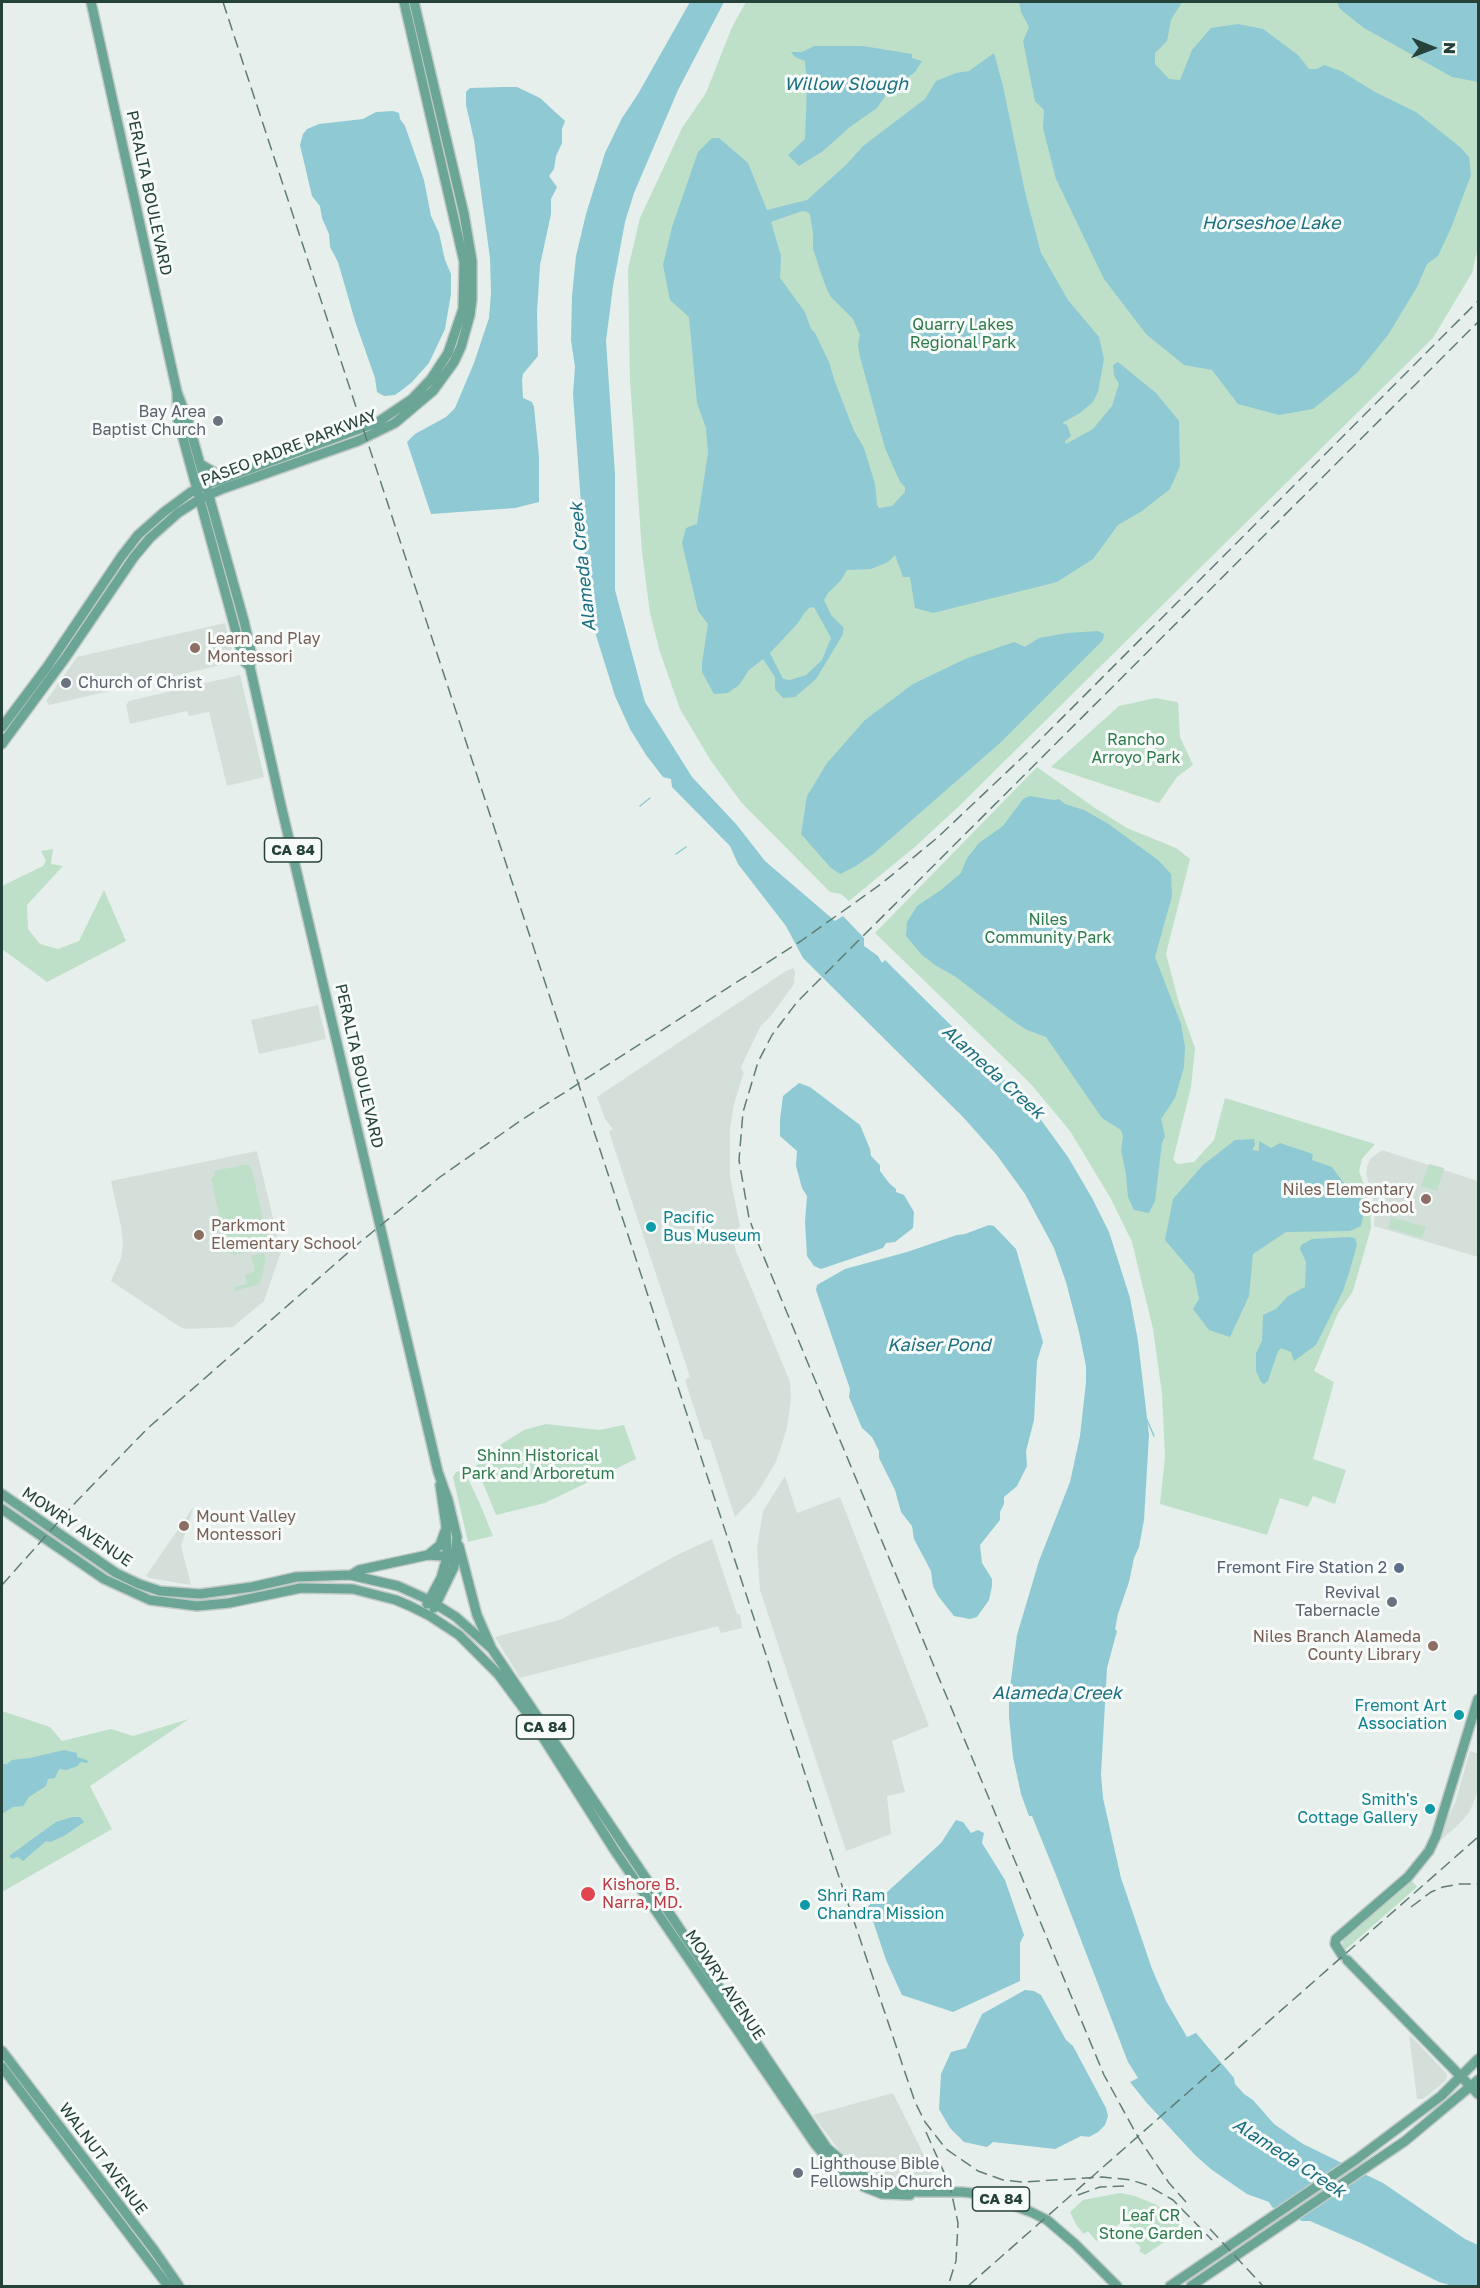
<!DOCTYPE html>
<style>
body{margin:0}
#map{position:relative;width:1480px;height:2288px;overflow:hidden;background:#e6efeb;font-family:"Golos Text",sans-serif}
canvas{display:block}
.frame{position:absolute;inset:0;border:3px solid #24423a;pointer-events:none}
.north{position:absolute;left:1402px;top:18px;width:60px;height:60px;-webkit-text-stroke:4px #f7fbf9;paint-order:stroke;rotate:91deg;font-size:16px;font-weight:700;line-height:24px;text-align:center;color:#24423a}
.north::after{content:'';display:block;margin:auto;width:21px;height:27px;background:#24423a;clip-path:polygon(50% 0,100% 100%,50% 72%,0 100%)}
</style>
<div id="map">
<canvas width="1480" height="2288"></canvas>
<div class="frame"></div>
<div class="north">N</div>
</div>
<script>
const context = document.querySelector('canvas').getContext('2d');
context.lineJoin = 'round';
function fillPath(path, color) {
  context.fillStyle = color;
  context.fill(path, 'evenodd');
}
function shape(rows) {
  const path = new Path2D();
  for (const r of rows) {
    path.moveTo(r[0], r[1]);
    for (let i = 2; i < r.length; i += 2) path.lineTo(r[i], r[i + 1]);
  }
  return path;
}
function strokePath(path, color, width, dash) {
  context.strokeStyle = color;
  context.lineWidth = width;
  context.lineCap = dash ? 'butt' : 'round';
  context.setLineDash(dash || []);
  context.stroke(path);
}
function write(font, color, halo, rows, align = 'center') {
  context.font = font + ' "Golos Text",sans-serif';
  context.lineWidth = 6;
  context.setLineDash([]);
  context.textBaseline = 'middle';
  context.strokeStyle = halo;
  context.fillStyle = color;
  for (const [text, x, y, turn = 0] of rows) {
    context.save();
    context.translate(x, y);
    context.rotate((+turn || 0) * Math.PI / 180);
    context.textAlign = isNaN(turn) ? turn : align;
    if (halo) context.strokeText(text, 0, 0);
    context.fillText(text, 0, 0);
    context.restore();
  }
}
const built = shape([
 [225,623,234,658,230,663,58,703,49,705,46,701,77,657],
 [240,675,264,777,227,786,209,712,189,716,187,711,130,724,126,705,129,701],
 [793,968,795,972,794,984,771,1016,760,1027,742,1065,741,1069,744,1072,734,1104,730,1129,730,1176,740,1226,732,1237,736,1251,790,1382,791,1398,787,1428,776,1462,756,1495,735,1517,710,1440,704,1439,685,1380,690,1377,609,1132,613,1129,605,1119,597,1097,786,971],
 [318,1005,326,1039,259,1054,251,1020],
 [1382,1150,1478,1181,1478,1257,1374,1226,1375,1205,1366,1174,1367,1167,1370,1159],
 [257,1151,281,1252,264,1301,233,1327,187,1329,180,1327,111,1281,121,1258,123,1244,121,1226,111,1181],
 [785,1476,797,1513,840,1497,929,1726,892,1741,905,1792,887,1796,891,1834,846,1851,760,1590,757,1548,763,1511],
 [194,1506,181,1546,191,1585,149,1578,146,1576],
 [712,1539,737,1614,740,1614,742,1628,721,1633,718,1626,520,1678,495,1637,562,1619,675,1556],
 [1470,1751,1478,1754,1478,1787,1476,1796,1469,1813,1456,1827,1441,1840,1447,1818,1455,1803],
 [1409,2034,1447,2074,1446,2080,1443,2083,1423,2099,1417,2099],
 [893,2093,921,2149,935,2180,900,2182,878,2176,858,2167,841,2153,813,2115]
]);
const green = shape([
 [746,2,1478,2,1478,247,1472,273,1433,338,957,808,916,846,849,901,841,894,830,892,741,802,711,761,680,709,660,652,650,613,642,552,630,380,628,269,640,218,682,128,706,93,732,27],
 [1155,698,1178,702,1180,737,1193,765,1177,777,1159,803,1051,767,1119,706],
 [1037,767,1095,808,1127,828,1176,848,1190,859,1166,954,1179,1003,1195,1048,1191,1087,1173,1160,1178,1164,1194,1162,1214,1140,1225,1098,1375,1144,1362,1159,1359,1171,1370,1201,1371,1228,1353,1291,1338,1313,1314,1371,1334,1382,1313,1459,1346,1470,1335,1504,1313,1496,1308,1507,1280,1498,1267,1535,1160,1504,1165,1456,1162,1394,1153,1329,1132,1242,1111,1199,1070,1131,1030,1083,875,933],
 [53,849,51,864,63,866,27,905,28,929,40,944,58,949,79,941,104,890,126,941,47,982,2,949,2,886,43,866,46,861,41,851],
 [1429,1164,1444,1168,1437,1191,1421,1186],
 [244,1165,249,1165,252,1170,268,1242,267,1246,262,1249,234,1255,227,1251,211,1179,215,1175,214,1171],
 [1391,1217,1426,1227,1422,1238,1388,1228],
 [261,1253,264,1253,266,1259,260,1284,234,1291,234,1287,247,1284,245,1275,255,1271,251,1256],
 [546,1424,599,1430,624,1425,636,1459,545,1503,496,1515,476,1466,503,1443,524,1430],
 [464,1470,480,1504,493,1536,468,1542,453,1477,456,1472],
 [2,1711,50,1727,62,1741,111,1729,133,1736,189,1719,90,1786,112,1829,2,1892],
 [1411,1880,1417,1887,1344,1951,1342,1947,1343,1940],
 [1120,2193,1135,2196,1157,2205,1185,2228,1145,2255,1139,2251,1141,2248,1135,2242,1127,2218,1096,2241,1088,2231,1084,2234,1077,2226,1070,2212,1083,2200]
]);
const water = shape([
 [690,2,724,2,678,90,634,193,625,222,613,286,606,341,615,474,615,590,645,702,692,777,736,824,765,861,835,921,843,916,864,938,864,946,878,956,882,963,885,960,990,1064,1033,1109,1068,1157,1092,1198,1109,1232,1130,1298,1138,1341,1149,1435,1144,1520,1139,1547,1134,1558,1129,1582,1118,1614,1115,1629,1117,1631,1107,1668,1101,1774,1103,1798,1121,1878,1152,1969,1166,2001,1187,2037,1196,2033,1234,2078,1235,2084,1244,2094,1253,2100,1274,2124,1303,2144,1383,2183,1465,2239,1478,2245,1478,2286,1453,2286,1439,2282,1363,2244,1310,2221,1302,2221,1272,2207,1269,2202,1247,2194,1212,2170,1195,2155,1146,2102,1130,2082,1138,2078,1128,2062,1056,1875,1032,1816,1029,1816,1021,1794,1013,1757,1009,1717,1009,1695,1017,1635,1039,1561,1070,1482,1080,1436,1086,1382,1086,1366,1079,1332,1066,1282,1054,1248,1025,1194,996,1154,963,1117,803,958,786,926,738,864,730,846,672,787,671,779,663,777,646,755,630,729,615,696,595,632,586,572,573,394,575,367,571,340,572,296,576,256,586,214,605,153,622,118,638,94],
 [1019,2,1182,2,1171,20,1167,41,1155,53,1155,64,1169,79,1180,80,1192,50,1211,28,1238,24,1263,29,1298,55,1309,69,1317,69,1324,65,1341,71,1375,92,1416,112,1460,147,1469,157,1471,175,1451,228,1438,256,1427,264,1417,287,1388,335,1357,373,1313,409,1279,415,1238,404,1212,370,1184,365,1146,334,1104,279,1056,179,1043,128,1044,110,1035,101,1023,41,1029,27,1021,12],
 [1337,2,1478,2,1478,82,1452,77,1364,28,1340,9],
 [814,46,863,46,912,54,912,58,922,61,915,72,886,95,877,108,850,127,823,151,799,166,788,155,805,139,807,87,805,61,795,57,791,52,802,52],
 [994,53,1003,86,1025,192,1041,253,1068,300,1099,337,1104,359,1098,392,1093,402,1080,413,1062,423,1067,425,1071,436,1065,441,1066,444,1093,429,1112,406,1119,384,1114,375,1113,365,1118,362,1156,393,1179,421,1180,466,1170,489,1142,511,1118,525,1093,559,1057,582,933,613,915,608,910,577,903,577,895,555,888,562,871,569,847,570,841,580,828,593,824,600,831,615,844,628,842,636,816,679,795,697,783,698,775,689,775,677,763,659,749,670,739,685,728,693,714,694,702,672,702,663,708,624,698,611,682,543,686,528,697,524,708,453,706,428,697,403,689,317,670,300,663,265,672,227,698,152,712,138,719,138,748,163,767,210,807,200,846,165,863,146,925,99,936,81,956,73,969,71],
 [802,211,808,212,810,215,813,233,813,249,824,282,830,296,853,319,860,335,858,345,860,357,885,448,900,482,905,487,905,492,892,506,879,508,877,505,875,484,864,448,854,431,835,382,829,362,815,333,811,329,805,312,780,278,781,256,771,222],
 [814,607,831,638,822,660,806,675,790,680,783,679,770,653,798,623,805,612,809,608],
 [504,87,517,87,540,98,565,121,562,129,562,143,556,156,554,169,549,176,557,187,551,199,551,214,540,265,537,312,538,356,523,374,522,380,523,398,532,402,534,407,539,457,539,502,515,508,431,514,407,442,415,434,446,417,455,408,474,363,489,318,491,293,490,258,474,140,466,105,466,92,470,88],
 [393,111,399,113,400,119,405,126,424,180,431,216,439,233,445,260,451,274,451,294,445,329,429,363,412,382,402,390,395,395,384,396,377,392,375,378,355,321,338,262,330,247,329,234,322,218,320,206,312,196,300,145,303,134,307,129,319,124,363,119,376,112],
 [1098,631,1104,634,1103,640,1000,743,873,854,856,866,840,874,831,868,801,834,807,796,827,763,865,720,913,684,965,659,1014,642,1025,647,1039,638,1067,633],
 [1030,796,1054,800,1059,799,1065,804,1084,810,1107,823,1158,860,1171,874,1172,896,1155,957,1181,1024,1185,1047,1184,1067,1175,1098,1161,1119,1165,1136,1162,1143,1155,1201,1149,1213,1134,1210,1128,1197,1126,1174,1121,1150,1123,1137,1121,1130,1102,1118,1046,1037,1027,1030,1013,1021,956,977,935,965,922,955,906,936,907,922,917,906,941,890,961,873,967,858,979,843,1003,826,1023,799],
 [799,1083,810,1087,860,1125,870,1149,871,1156,880,1165,880,1171,889,1183,896,1189,896,1192,904,1195,914,1212,913,1228,895,1242,886,1243,883,1248,821,1269,814,1266,807,1256,805,1222,807,1196,802,1188,796,1166,797,1151,780,1136,780,1120,783,1096],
 [1254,1139,1255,1145,1252,1150,1259,1151,1259,1141,1271,1148,1280,1143,1313,1154,1312,1160,1332,1167,1343,1182,1355,1188,1360,1194,1363,1216,1361,1226,1350,1231,1286,1232,1253,1254,1249,1296,1230,1337,1209,1330,1193,1309,1199,1299,1194,1274,1165,1240,1173,1199,1203,1165,1235,1140],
 [989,1225,994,1226,1016,1249,1043,1342,1037,1361,1034,1420,1026,1451,1027,1466,1017,1486,1004,1497,1004,1504,1000,1512,1000,1520,980,1545,982,1563,992,1579,992,1586,989,1600,977,1617,970,1619,954,1616,938,1596,933,1586,931,1571,914,1539,912,1526,901,1512,895,1490,879,1458,879,1451,872,1437,862,1428,849,1397,850,1389,816,1290,817,1285,845,1269,907,1252,957,1235,965,1234],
 [1348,1237,1355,1238,1357,1245,1349,1273,1343,1291,1316,1345,1294,1361,1291,1352,1281,1348,1278,1351,1268,1381,1264,1384,1261,1382,1256,1371,1256,1353,1262,1341,1263,1315,1276,1309,1288,1296,1305,1287,1306,1262,1300,1249,1301,1245,1312,1239],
 [64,1750,77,1753,77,1757,87,1760,88,1763,80,1762,78,1766,66,1770,59,1769,55,1778,48,1779,46,1786,29,1797,23,1806,13,1807,2,1814,2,1764,7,1764,12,1760,30,1758],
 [72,1817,80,1817,84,1822,64,1836,50,1842,46,1841,23,1861,18,1857,12,1859,9,1856,56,1822],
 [956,1820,963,1822,971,1833,978,1830,984,1833,982,1843,1005,1880,1024,1935,1020,1943,1020,1981,953,2012,902,1995,886,1960,868,1906,885,1894,941,1843],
 [1025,1990,1034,1991,1041,1995,1066,2040,1073,2046,1106,2108,1108,2116,1105,2125,1098,2132,1089,2137,1081,2136,1055,2149,993,2142,987,2147,964,2142,950,2128,939,2109,941,2074,951,2052,966,2048,982,2014]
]);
const stream = shape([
 [640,806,650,798],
 [676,854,686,847],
 [1147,1420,1154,1436]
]);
const major = shape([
 [91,2,177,392,178,420,244,661,250,667],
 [177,392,188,421,244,621,252,656,250,667,280,801,438,1472,448,1500,457,1537,454,1567,434,1608],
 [200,464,217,474,228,477],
 [2,727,47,667,121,557,138,535,164,512,191,492,206,485,378,422,412,399,431,379,448,353,463,309,464,262,404,2],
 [2,744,66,657,134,557,150,538,178,513,200,499,222,489,358,441,395,423,433,391,454,362,461,347,470,315,472,299,472,261,464,214,414,2],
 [2,1494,116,1573,139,1584,160,1591,200,1594,252,1587,296,1577,350,1575,398,1586,429,1600,456,1617,492,1649,827,2148,849,2167,874,2182,890,2188,918,2192,962,2192,982,2194,1031,2212,1047,2220,1075,2244,1117,2286],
 [2,1509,104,1579,150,1600,197,1606,229,1603,301,1588,353,1589,396,1600,410,1606,430,1616,459,1635,498,1674,530,1717,615,1851,815,2144,832,2164,864,2187,882,2194,910,2195],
 [459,1546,477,1615,491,1647],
 [428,1555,440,1545,445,1531],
 [351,1575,359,1570,428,1555,442,1556,450,1560],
 [427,1604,441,1578,447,1557,446,1526,440,1485],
 [1342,1955,1335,1944,1336,1939,1408,1877,1429,1851,1436,1836,1478,1699],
 [1347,1960,1478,2094],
 [2,2051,154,2250,179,2286],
 [2,2067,168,2286],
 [1170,2286,1357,2159,1441,2096,1478,2059],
 [1191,2286,1405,2141,1478,2080]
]);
const rail = shape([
 [223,2,835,1865,915,2102,925,2122,946,2149,978,2171,1003,2180,1023,2182,1102,2177,1131,2180,1147,2185,1173,2200,1212,2240],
 [2,1585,76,1502,148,1428,359,1243,440,1177,520,1121,801,941,881,884,937,838,1029,751,1478,301],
 [1411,1907,1431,1892,1443,1887,1459,1884,1478,1884],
 [926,2132,950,2186,958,2223,956,2261,948,2286],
 [1078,2195,1100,2187,1124,2186],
 [1186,2202,1169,2183,1138,2137,1104,2075,758,1243,749,1218,739,1160,743,1112,758,1062,772,1035,797,1002,1478,322],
 [1210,2229,1263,2286],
 [968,2286,1478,1837]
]);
const markers = [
 [218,421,6,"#6b7280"],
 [195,648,6,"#8d6e63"],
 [66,683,6,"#6b7280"],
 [1426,1199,6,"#8d6e63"],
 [651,1227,6,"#0f9aa8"],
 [199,1235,6,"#8d6e63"],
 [184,1526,6,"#8d6e63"],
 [1399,1568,6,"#5c6f8a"],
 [1392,1602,6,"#6b7280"],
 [1433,1646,6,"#8d6e63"],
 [1459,1715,6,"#0f9aa8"],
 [1430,1809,6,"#0f9aa8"],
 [588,1894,8,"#e0444e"],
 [805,1905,6,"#0f9aa8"],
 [798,2173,6,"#6b7280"]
];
const shields = [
 [293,850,57],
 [545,1727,57],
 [1001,2199,57]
];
const shieldNames = [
 ["CA 84",293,850],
 ["CA 84",545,1727],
 ["CA 84",1001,2199]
];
const streetNames = [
 ["PERALTA BOULEVARD",149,193,78],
 ["PASEO PADRE PARKWAY",289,448,-21],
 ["PERALTA BOULEVARD",359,1066,77],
 ["MOWRY AVENUE",77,1527,34],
 ["MOWRY AVENUE",725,1985,56],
 ["WALNUT AVENUE",103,2159,53]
];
const parkNames = [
 ["Quarry Lakes",963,325],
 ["Regional Park",963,343],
 ["Rancho",1136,740],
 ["Arroyo Park",1136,758],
 ["Niles",1048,920],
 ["Community Park",1048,938],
 ["Shinn Historical",538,1456],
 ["Park and Arboretum",538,1474],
 ["Leaf CR",1151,2216],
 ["Stone Garden",1151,2234]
];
const worshipNames = [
 ["Bay Area",206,412],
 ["Baptist Church",206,430],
 ["Church of Christ",78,683,"left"],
 ["Revival",1380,1593],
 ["Tabernacle",1380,1611],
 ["Lighthouse Bible",810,2164,"left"],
 ["Fellowship Church",810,2182,"left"]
];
const educationNames = [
 ["Learn and Play",207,639],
 ["Montessori",207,657],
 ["Niles Elementary",1414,1190,"right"],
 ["School",1414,1208,"right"],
 ["Parkmont",211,1226],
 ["Elementary School",211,1244],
 ["Mount Valley",196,1517],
 ["Montessori",196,1535],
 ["Niles Branch Alameda",1421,1637,"right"],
 ["County Library",1421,1655,"right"]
];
const cultureNames = [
 ["Pacific",663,1218],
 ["Bus Museum",663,1236],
 ["Fremont Art",1447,1706,"right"],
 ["Association",1447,1724,"right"],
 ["Smith's",1418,1800,"right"],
 ["Cottage Gallery",1418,1818,"right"],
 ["Shri Ram",817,1896],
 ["Chandra Mission",817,1914]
];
const serviceNames = [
 ["Fremont Fire Station 2",1387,1568]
];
const healthNames = [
 ["Kishore B.",602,1885],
 ["Narra, MD.",602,1903]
];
const waterNames = [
 ["Willow Slough",846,84],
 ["Horseshoe Lake",1271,223],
 ["Alameda Creek",583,567,-96],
 ["Alameda Creek",993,1072,42],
 ["Kaiser Pond",939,1345],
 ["Alameda Creek",1057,1693],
 ["Alameda Creek",1289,2158,33]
];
fillPath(built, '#d4dfda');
fillPath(green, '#bfe0c8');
fillPath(water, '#8ec9d4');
strokePath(stream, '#8ec9d4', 1.5);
strokePath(major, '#c2cac8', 12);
strokePath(major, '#6aa596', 9);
strokePath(rail, '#5f7d75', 1.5, [12, 6]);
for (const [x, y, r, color] of markers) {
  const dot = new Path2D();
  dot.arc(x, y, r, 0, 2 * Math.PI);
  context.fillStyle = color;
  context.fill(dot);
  strokePath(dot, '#f7fbf9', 2);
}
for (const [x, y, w] of shields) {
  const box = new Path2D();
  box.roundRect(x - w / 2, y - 12, w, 24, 4.5);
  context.fillStyle = '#f7fbf9';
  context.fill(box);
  strokePath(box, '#24423a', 1.5);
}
write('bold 15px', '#24423a', null, shieldNames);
write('16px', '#24423a', '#f7fbf9', streetNames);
write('16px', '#2d7a4b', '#f7fbf9', parkNames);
write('16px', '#5b616d', '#f7fbf9', worshipNames, 'right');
write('16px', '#785e54', '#f7fbf9', educationNames, 'left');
write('16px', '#0d838f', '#f7fbf9', cultureNames, 'left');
write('16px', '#4e5e75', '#f7fbf9', serviceNames, 'right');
write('16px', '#be3a42', '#f7fbf9', healthNames, 'left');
write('italic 18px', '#1c6f80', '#f7fbf9', waterNames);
</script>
